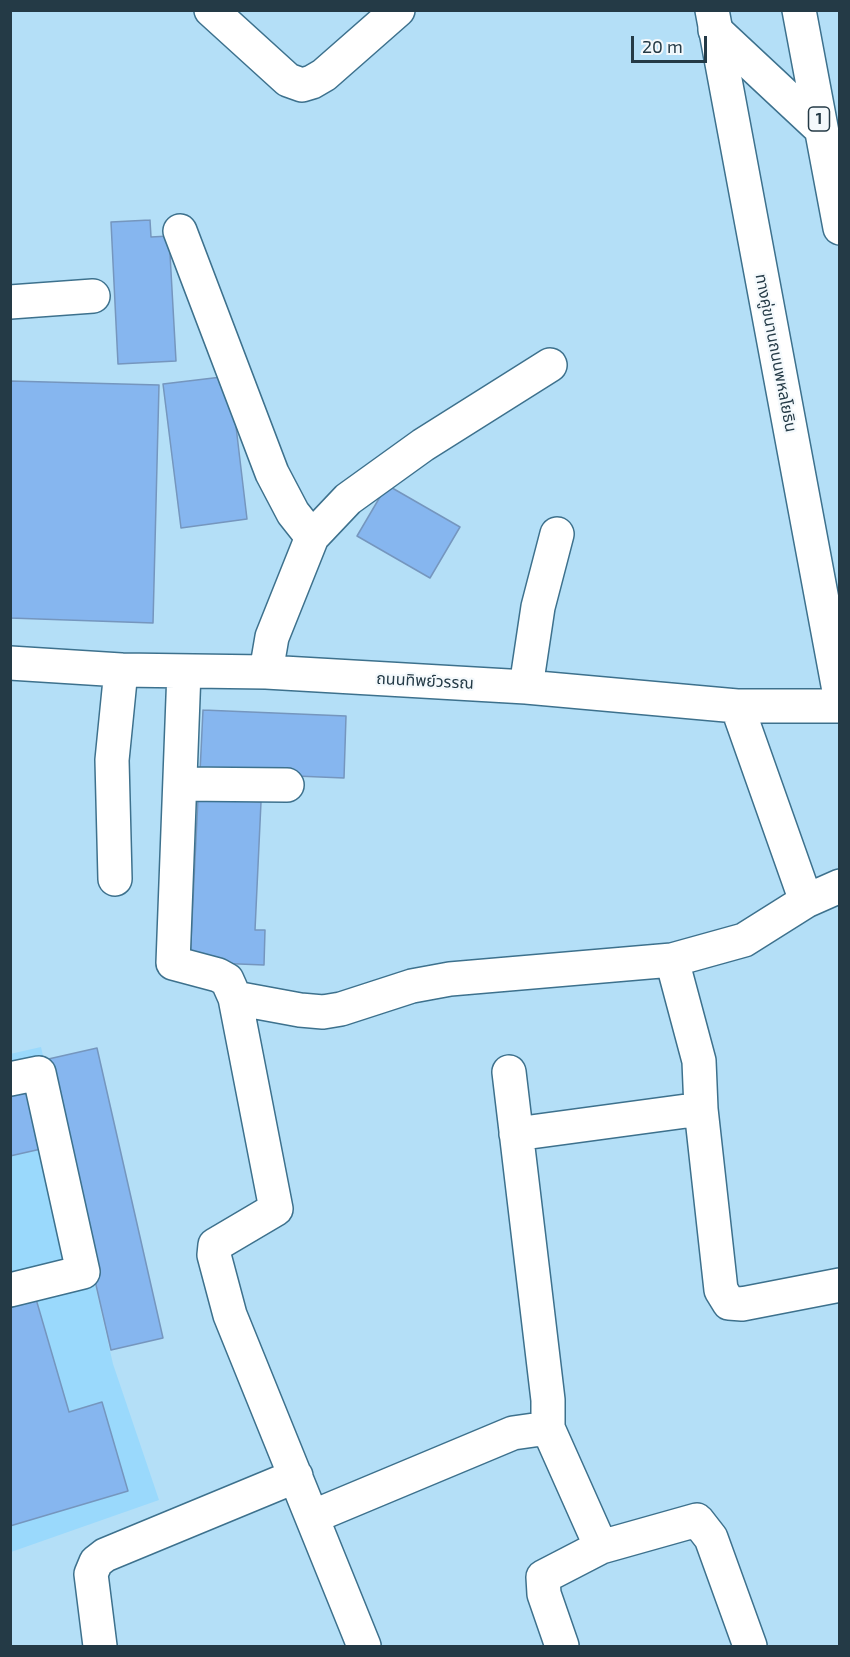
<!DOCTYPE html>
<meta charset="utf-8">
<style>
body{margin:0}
#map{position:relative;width:850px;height:1657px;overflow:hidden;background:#b4dff7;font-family:"Exo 2",sans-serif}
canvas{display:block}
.frame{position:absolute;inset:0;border:12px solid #243a46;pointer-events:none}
.scale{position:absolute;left:631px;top:36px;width:76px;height:27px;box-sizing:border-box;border:3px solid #243a46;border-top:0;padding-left:8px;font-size:18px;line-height:21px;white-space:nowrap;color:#243a46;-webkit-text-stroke:4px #f4f9fc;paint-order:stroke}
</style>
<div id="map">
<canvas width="850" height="1657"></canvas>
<div class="frame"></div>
<div class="scale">20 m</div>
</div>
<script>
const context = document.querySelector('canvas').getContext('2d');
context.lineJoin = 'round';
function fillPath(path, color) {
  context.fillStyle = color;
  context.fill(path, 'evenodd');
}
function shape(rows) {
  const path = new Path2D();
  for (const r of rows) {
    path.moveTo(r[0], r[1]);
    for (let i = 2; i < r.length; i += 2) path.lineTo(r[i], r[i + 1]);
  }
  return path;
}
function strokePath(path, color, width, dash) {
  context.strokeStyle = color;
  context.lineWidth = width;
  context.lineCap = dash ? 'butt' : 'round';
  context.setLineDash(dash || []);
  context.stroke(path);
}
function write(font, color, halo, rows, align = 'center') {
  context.font = font + ' "Exo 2","Noto Sans Thai",sans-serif';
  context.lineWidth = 4.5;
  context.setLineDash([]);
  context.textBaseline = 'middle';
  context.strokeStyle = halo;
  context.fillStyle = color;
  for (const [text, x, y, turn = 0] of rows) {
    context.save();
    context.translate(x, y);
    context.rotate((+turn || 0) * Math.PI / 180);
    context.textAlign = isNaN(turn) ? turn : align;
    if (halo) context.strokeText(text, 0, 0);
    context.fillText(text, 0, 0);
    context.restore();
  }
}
const built = shape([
 [41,1047,113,1364,159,1500,11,1552,10,1054]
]);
const building = shape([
 [150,220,151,237,169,236,176,361,118,364,111,222,150,220],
 [230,376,247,519,181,528,163,384,230,376],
 [10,381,159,385,153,623,10,618,10,381],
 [387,485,460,527,430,578,357,536,387,485],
 [203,710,346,716,344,778,200,772,203,710],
 [198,798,261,802,255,930,265,930,264,965,190,962,198,798],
 [97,1048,163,1338,111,1350,44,1060,97,1048],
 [28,1091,41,1149,10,1156,10,1095,28,1091],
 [36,1299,69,1412,102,1402,128,1491,10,1526,10,1306,36,1299]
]);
const minor = shape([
 [211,10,288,80,302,85,312,82,324,75,398,10],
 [180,231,272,473,293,513,312,537],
 [10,302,93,296],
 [10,663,121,670,266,672,526,687,737,706,840,706],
 [184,671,173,963,218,975,227,980,235,998],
 [266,672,272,637,312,537,348,499,423,445,550,365],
 [526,687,538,607,557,534],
 [737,706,806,901],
 [180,784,287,785],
 [115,879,112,760,121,670],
 [672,960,699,1061,701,1109,721,1290,729,1303,742,1304,840,1285],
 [509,1072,548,1400,548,1428,601,1547],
 [10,1079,39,1073,83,1272,10,1290],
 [516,1134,701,1109],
 [312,1517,513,1433,548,1428],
 [100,1646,91,1574,96,1562,105,1555,296,1476],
 [364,1646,230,1315,214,1255,215,1245,276,1209,235,998,300,1010,323,1012,341,1009,412,986,450,979,672,960,744,940,806,901,840,886],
 [562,1646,544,1594,543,1577,601,1547,697,1520,711,1538,750,1646]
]);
const major = shape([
 [712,10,840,696]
]);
const highway = shape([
 [799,10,840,228],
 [715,30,821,129]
]);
const shields = [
 [819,119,21]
];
const shieldNames = [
 ["1",819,119]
];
const streetNames = [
 ["ทางคู่ขนานถนนพหลโยธิน",776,353,79],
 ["ถนนทิพย์วรรณ",425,681,3]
];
fillPath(built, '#9ad9fc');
fillPath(building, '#86b6ef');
strokePath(building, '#7596be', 1.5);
strokePath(minor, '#3d718d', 36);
strokePath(major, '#3d718d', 36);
strokePath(highway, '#3d718d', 36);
strokePath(minor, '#fff', 33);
strokePath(major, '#fff', 33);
strokePath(highway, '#fff', 33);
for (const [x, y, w] of shields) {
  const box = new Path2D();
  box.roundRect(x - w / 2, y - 12, w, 24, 4.5);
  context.fillStyle = '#f4f9fc';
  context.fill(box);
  strokePath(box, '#243a46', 1.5);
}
write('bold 15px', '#243a46', null, shieldNames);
write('16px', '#243a46', '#f4f9fc', streetNames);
</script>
